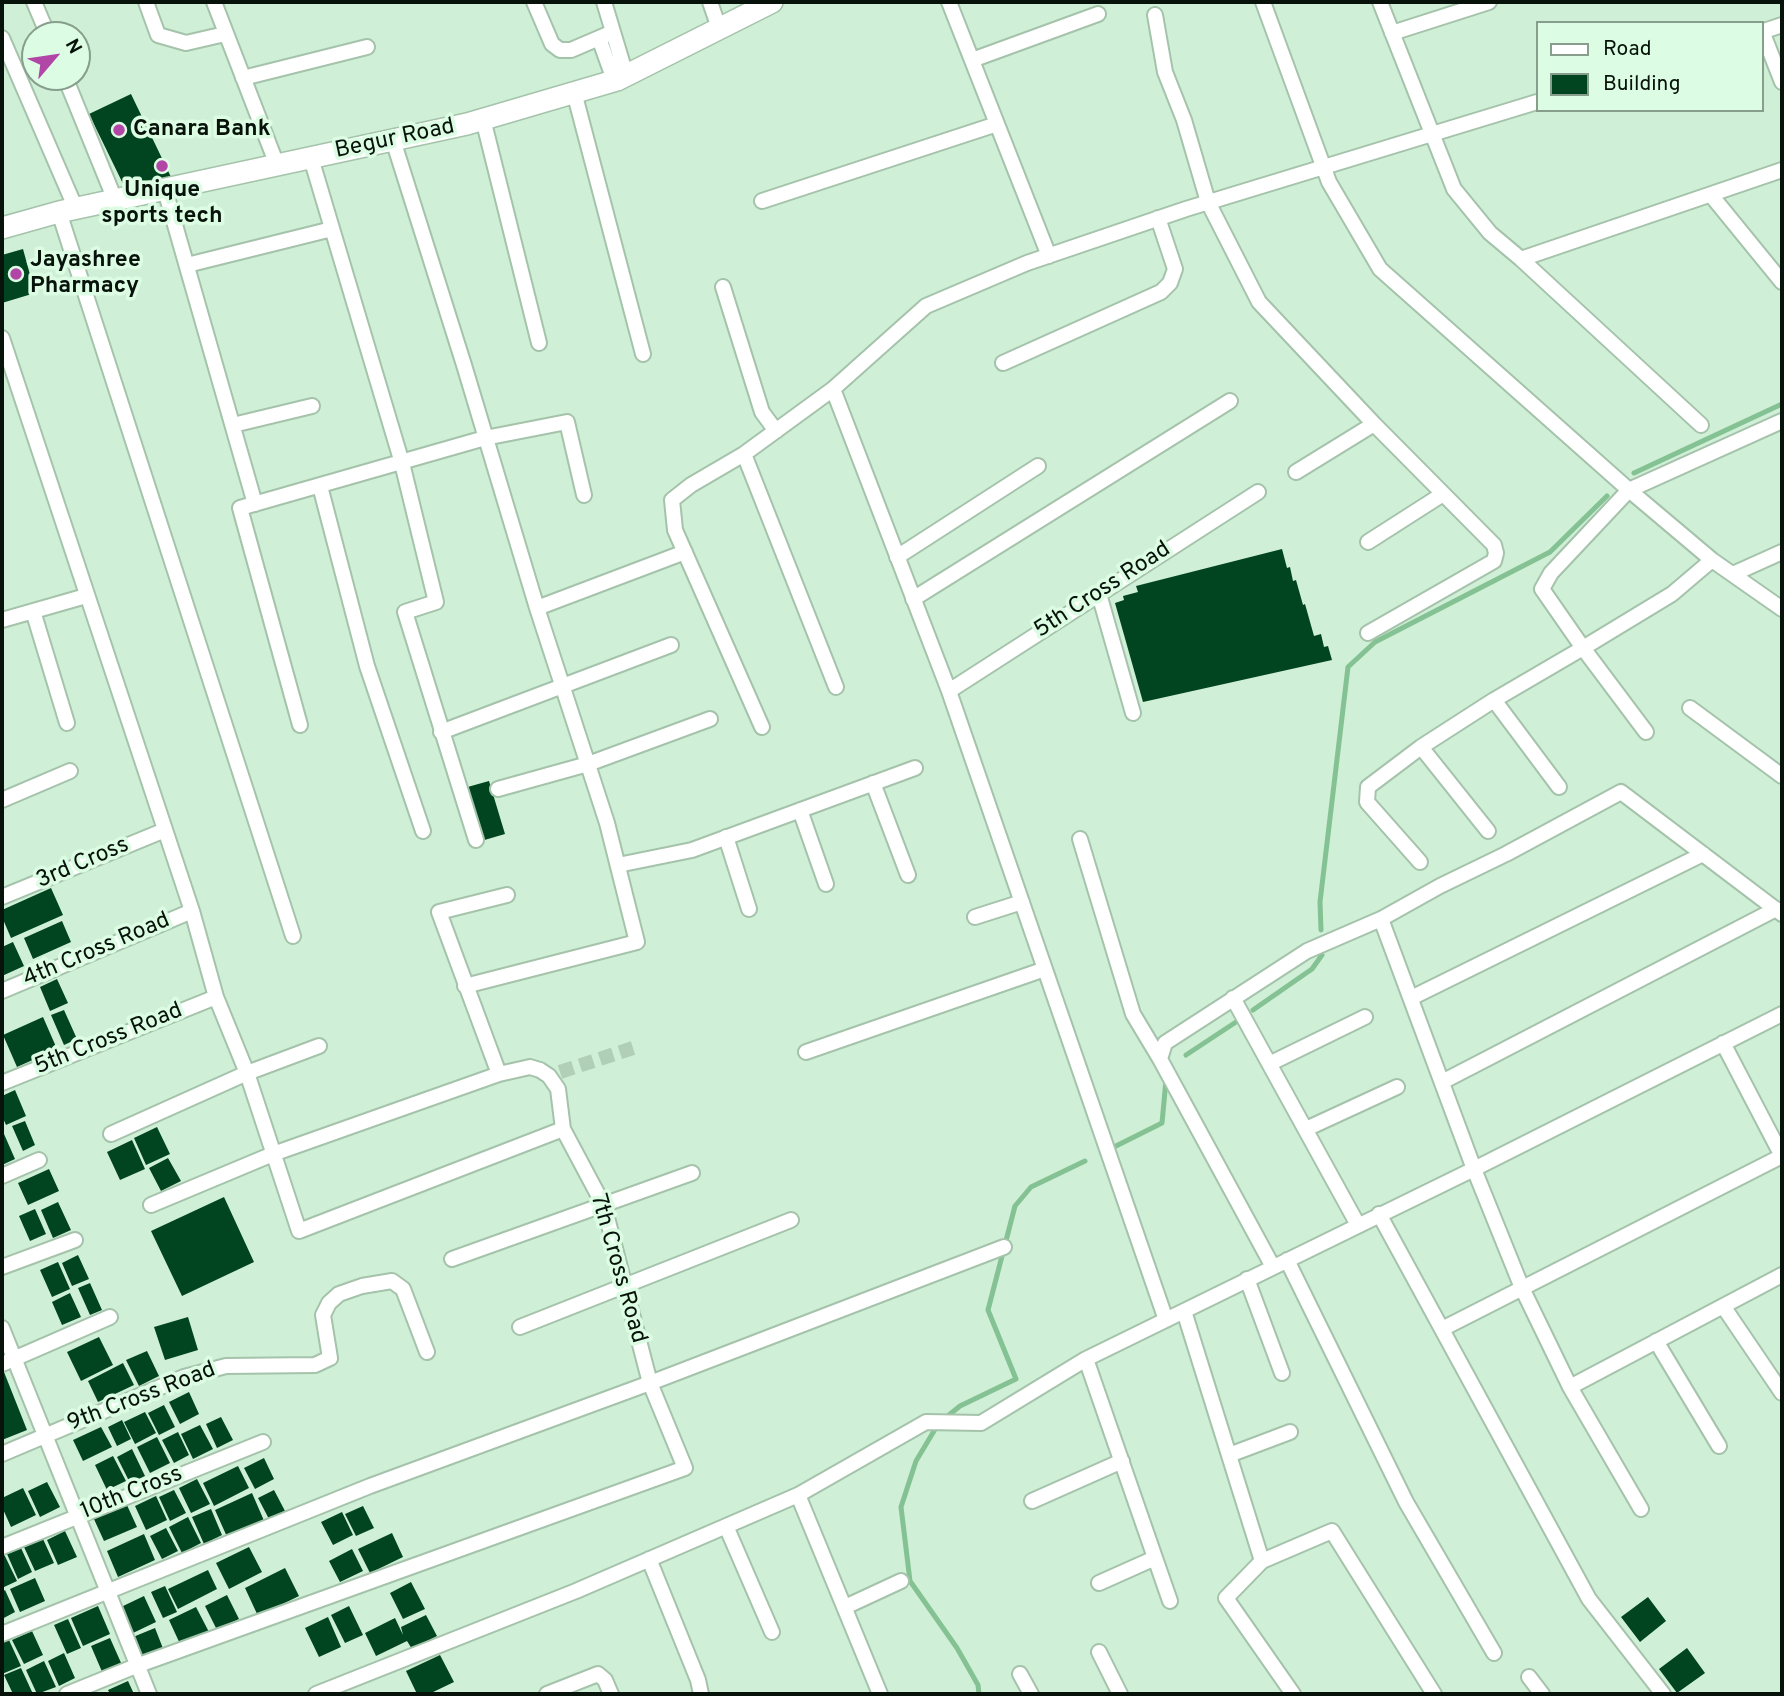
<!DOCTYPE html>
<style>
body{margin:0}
#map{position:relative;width:1784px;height:1696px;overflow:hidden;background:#cfefd6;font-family:Overpass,sans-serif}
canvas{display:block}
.frame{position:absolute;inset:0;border:4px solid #07120a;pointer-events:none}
.legend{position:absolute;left:1536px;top:21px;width:228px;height:91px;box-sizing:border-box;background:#dcfce3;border:2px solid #879e8c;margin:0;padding:9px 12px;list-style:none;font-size:21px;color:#07120a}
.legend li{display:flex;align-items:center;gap:14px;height:35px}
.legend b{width:35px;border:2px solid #879e8c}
.north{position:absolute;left:21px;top:21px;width:70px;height:70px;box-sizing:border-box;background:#dcfce3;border:2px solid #879e8c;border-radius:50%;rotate:61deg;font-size:19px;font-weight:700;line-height:28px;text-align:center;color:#07120a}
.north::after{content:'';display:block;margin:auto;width:24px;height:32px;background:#b146a7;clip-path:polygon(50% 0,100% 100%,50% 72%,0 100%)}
</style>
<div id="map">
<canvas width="1784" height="1696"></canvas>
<div class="frame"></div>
<ul class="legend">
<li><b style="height:9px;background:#fff"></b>Road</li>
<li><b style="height:19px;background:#00451f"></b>Building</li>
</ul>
<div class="north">N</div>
</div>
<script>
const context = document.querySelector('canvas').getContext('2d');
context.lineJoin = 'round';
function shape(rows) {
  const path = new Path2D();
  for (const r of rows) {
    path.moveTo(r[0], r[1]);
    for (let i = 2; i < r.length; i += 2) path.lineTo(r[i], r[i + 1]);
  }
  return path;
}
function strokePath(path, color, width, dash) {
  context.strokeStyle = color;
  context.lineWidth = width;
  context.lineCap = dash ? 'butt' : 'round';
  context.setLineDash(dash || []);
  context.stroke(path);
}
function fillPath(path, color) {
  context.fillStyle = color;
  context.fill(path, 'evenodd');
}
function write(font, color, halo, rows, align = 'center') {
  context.font = font + ' Overpass,sans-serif';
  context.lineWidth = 7;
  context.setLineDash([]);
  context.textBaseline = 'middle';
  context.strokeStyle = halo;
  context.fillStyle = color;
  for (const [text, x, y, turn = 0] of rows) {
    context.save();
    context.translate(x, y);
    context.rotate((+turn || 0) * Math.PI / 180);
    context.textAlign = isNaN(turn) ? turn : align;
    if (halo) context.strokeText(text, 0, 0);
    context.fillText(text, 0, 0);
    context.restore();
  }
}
const stream = shape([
 [1634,473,1782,404],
 [1321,930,1320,902,1348,667,1375,642,1550,552,1607,496],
 [1253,1010,1312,969,1322,955],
 [1186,1055,1236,1022],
 [1116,1146,1162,1123,1166,1080],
 [944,1419,960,1406,1016,1379,988,1310,1015,1206,1031,1187,1085,1161],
 [937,1426,916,1461,901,1507,910,1581,957,1648,978,1685,979,1694]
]);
const building = shape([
 [131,94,171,177,148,187,127,192,89,114],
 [23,249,35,293,2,303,2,255],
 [1282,549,1287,568,1290,567,1293,581,1296,580,1303,605,1305,604,1314,636,1321,634,1324,647,1328,646,1332,660,1143,702,1115,603,1124,600,1123,596,1138,592,1136,586],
 [489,781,505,834,481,841,464,788],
 [51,888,63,915,11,938,2,917,2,910],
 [62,921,71,942,33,959,24,938],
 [13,942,24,966,2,976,2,947],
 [57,979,68,1003,50,1011,40,987],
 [64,1010,77,1039,64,1045,51,1015],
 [43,1017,57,1049,17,1067,3,1035],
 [15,1090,26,1116,6,1125,2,1116,2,1096],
 [25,1121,35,1145,23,1151,12,1126],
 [157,1127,170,1154,146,1165,134,1138],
 [4,1134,15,1159,2,1165,2,1135],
 [132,1140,145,1169,120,1180,107,1152],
 [168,1158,181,1181,161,1191,149,1168],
 [49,1169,59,1191,28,1205,18,1183],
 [224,1197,254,1262,182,1296,151,1231],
 [58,1202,71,1230,53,1238,41,1210],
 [35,1209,46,1234,30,1241,19,1216],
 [78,1255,89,1279,72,1286,62,1263],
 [58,1262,70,1289,52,1297,40,1270],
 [90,1283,102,1310,90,1315,78,1288],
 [70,1293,81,1317,62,1325,52,1302],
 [188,1317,198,1350,165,1360,154,1327],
 [99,1337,113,1365,81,1381,67,1352],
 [147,1351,159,1376,139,1386,126,1360],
 [123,1363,134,1385,98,1402,88,1381],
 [4,1372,27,1430,2,1440,2,1373],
 [189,1392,199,1414,180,1424,169,1402],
 [164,1405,175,1427,159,1435,148,1413],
 [145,1412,156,1433,135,1444,124,1422],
 [221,1417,233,1440,217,1448,206,1424],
 [122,1420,131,1439,117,1446,108,1427],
 [200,1425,213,1449,193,1459,181,1434],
 [101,1427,112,1447,83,1461,73,1440],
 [178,1432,189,1455,174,1463,162,1440],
 [157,1437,170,1463,150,1473,137,1447],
 [132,1449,145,1476,130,1483,117,1457],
 [113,1456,126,1481,107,1490,95,1465],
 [264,1458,274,1479,255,1489,244,1468],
 [238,1466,249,1488,214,1506,203,1483],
 [197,1479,210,1504,191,1513,179,1488],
 [47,1482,60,1507,40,1517,28,1491],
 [23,1488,36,1515,11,1527,2,1507,2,1498],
 [174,1490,186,1513,170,1521,159,1497],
 [274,1490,285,1511,269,1519,258,1498],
 [252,1493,265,1523,228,1539,215,1510],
 [156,1496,167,1520,146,1530,135,1506],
 [126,1503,137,1527,104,1541,93,1517],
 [363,1506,374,1528,356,1536,345,1514],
 [211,1509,222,1535,204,1544,192,1517],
 [342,1512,353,1535,333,1545,321,1522],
 [188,1517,201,1543,182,1553,169,1527],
 [166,1528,178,1551,162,1559,150,1536],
 [65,1531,77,1557,58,1565,47,1540],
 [392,1533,403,1557,370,1573,358,1549],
 [144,1534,155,1560,118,1577,107,1551],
 [43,1539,54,1563,35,1571,24,1547],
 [249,1547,262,1572,229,1589,216,1563],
 [21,1548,32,1572,18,1579,7,1554],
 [352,1549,363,1571,340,1582,329,1561],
 [2,1550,17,1581,2,1588],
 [285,1568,299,1596,258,1616,245,1588],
 [208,1570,217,1589,178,1609,168,1589],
 [35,1578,45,1601,20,1612,10,1589],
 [411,1582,425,1609,403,1619,390,1593],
 [165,1586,177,1612,163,1618,151,1592],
 [5,1590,15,1612,2,1619,2,1592],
 [227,1595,239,1619,217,1630,205,1606],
 [144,1596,156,1622,133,1633,121,1607],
 [1648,1597,1666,1621,1640,1642,1621,1617],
 [98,1606,110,1634,83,1646,71,1618],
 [349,1606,363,1635,345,1643,331,1615],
 [196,1607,209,1632,181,1646,169,1620],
 [426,1615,437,1636,412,1649,407,1641,376,1656,365,1633,395,1618,403,1635,401,1627],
 [328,1617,341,1647,319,1657,305,1628],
 [68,1619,81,1648,67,1654,54,1625],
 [155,1628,164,1651,142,1660,133,1637],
 [32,1631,43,1655,24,1664,12,1640],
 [110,1638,122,1665,103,1674,91,1646],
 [9,1640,21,1666,2,1674,2,1643],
 [1687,1648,1705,1673,1677,1693,1659,1669],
 [64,1653,75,1678,59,1686,48,1661],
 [440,1655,454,1682,429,1694,417,1694,406,1671],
 [44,1661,56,1687,37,1694,26,1670],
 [21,1668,33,1694,13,1694,4,1675],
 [128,1681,134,1694,110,1694,108,1690]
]);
const minorTunnel = shape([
 [560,1072,633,1048]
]);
const minor = shape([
 [34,2,48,35],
 [146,2,158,35,186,43,225,34],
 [214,2,277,165],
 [534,2,552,44,560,50,571,50,613,32],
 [604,2,626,75],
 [710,2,719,28],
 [949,2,1049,256],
 [1263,2,1329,182,1380,269,1629,490,1712,560,1782,609],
 [1380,2,1454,189,1490,233,1521,259,1782,170],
 [1155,15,1165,72,1184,120,1208,202,1259,302,1374,424,1494,545,1496,553,1494,561,1368,633],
 [1762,31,1782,82],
 [1761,32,1782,25],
 [1392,33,1489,2],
 [2,38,76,209],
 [599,38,614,80],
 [972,60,1098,14],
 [65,77,115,200],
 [243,78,367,47],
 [574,92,643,354],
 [483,119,539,343],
 [393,140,464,365,537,608,607,823,637,942,465,986],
 [311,158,402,463,436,602,405,612,476,840],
 [165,190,255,504],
 [1711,195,1782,282],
 [762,201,997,124],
 [59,212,293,936],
 [1521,259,1701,425],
 [187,265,332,229],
 [723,287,762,412,776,431],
 [2,338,192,911,216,997,247,1073,299,1231,563,1129],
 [1003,363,1161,292,1170,283,1175,269,1158,218],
 [833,389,949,691,1166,1320],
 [233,425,312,406],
 [744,454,836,687],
 [1296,472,1374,424],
 [320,486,367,666,423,831],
 [1368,542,1443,494],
 [897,557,1038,466],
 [1712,560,1672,594,1583,648,1542,589,1551,573,1629,490,1782,421],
 [1733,574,1782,552],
 [1099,594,1133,713],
 [913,599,1230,401],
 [537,608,685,552],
 [33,611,67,723],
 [2,620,86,596],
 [949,691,1258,492],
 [1494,700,1559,787],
 [1690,708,1782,776],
 [300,725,240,508,485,438,567,422,584,495],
 [762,727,675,530,672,500,691,485,744,454,833,389,926,306,1027,263,1186,209,1537,102],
 [441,732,671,645],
 [1421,747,1488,831],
 [873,783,908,875],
 [498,789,588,764,710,719],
 [2,800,70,771],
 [800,810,826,884],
 [726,837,749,909],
 [1080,839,1133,1014,1160,1059],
 [1420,862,1367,802,1368,787,1421,747,1494,700,1583,648,1646,732],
 [618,865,692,850,915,768],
 [2,897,165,830],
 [975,917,1022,902],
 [1381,919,1474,1169,1522,1288,1570,1387,1641,1509],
 [2,991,192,911],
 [1233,998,1358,1225],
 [1411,998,1703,854],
 [1723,1043,1782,1156],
 [806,1052,1045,969],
 [1271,1063,1365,1017],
 [499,1074,439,912,507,895],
 [1442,1082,1776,909],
 [2,1083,216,997],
 [1306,1129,1397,1087],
 [111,1134,247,1073,319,1046],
 [2,1176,39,1160],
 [1379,1214,1589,1599,1663,1694],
 [452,1259,692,1173],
 [1287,1260,1406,1502,1494,1653],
 [2,1267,75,1240],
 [1273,1267,1160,1059,1165,1043,1307,951,1381,919,1440,886,1506,854,1621,792,1782,914],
 [1247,1279,1282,1373],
 [1723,1306,1782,1393],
 [1184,1311,1262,1561],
 [520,1327,791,1220],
 [2,1328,149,1694],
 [1442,1329,1782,1156],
 [1656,1341,1719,1446],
 [1086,1359,1170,1601],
 [2,1364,110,1317],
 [1570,1387,1782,1275],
 [2,1454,184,1377,226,1366,315,1365,330,1358,323,1315,329,1303,339,1294,362,1286,392,1281,403,1289,427,1352],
 [1229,1455,1290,1432],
 [798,1495,880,1694],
 [1032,1501,1122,1461],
 [726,1526,772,1632],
 [2,1547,263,1442],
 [649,1559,698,1680,701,1694],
 [1099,1583,1155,1558],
 [845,1607,901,1581],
 [2,1634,370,1486,650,1383,1004,1247],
 [1099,1652,1120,1694],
 [1020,1674,1031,1694],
 [1529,1677,1542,1694],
 [67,1694,136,1666,685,1468,650,1383,604,1206,563,1129,558,1089,549,1076,540,1070,530,1067,499,1074,273,1154,151,1205],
 [316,1694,576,1591,798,1495,926,1422,981,1423,1086,1359,1474,1169,1782,1014],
 [547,1694,598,1674,605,1680,611,1694],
 [1293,1694,1226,1598,1262,1561,1332,1531,1434,1694]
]);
const secondary = shape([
 [2,228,59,212,467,124,617,80,772,2]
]);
const markers = [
 [119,130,7,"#b146a7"],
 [162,166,7,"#b146a7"],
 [16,274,7,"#b146a7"]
];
const poiNames = [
 ["Canara Bank",133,130],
 ["Unique",162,191,"center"],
 ["sports tech",162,217,"center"],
 ["Jayashree",30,261],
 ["Pharmacy",30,287]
];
const streetNames = [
 ["Begur Road",395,140,-12],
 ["5th Cross Road",1103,591,-33],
 ["3rd Cross",83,864,-23],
 ["4th Cross Road",97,951,-23],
 ["5th Cross Road",109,1040,-22],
 ["7th Cross Road",617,1269,74],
 ["9th Cross Road",142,1398,-21],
 ["10th Cross",132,1494,-22]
];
strokePath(stream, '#84c193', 5);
fillPath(building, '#00451f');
strokePath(minorTunnel, '#b1ceb7', 14, [14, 7]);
strokePath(minor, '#a5c3ab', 18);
strokePath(secondary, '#a5c3ab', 24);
strokePath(minor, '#fff', 14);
strokePath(secondary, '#fff', 21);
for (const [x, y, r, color] of markers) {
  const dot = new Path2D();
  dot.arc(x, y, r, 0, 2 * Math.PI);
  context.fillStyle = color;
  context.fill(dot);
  strokePath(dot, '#dcfce3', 2.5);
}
write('bold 23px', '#07120a', '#dcfce3', poiNames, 'left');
write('23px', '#07120a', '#dcfce3', streetNames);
</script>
